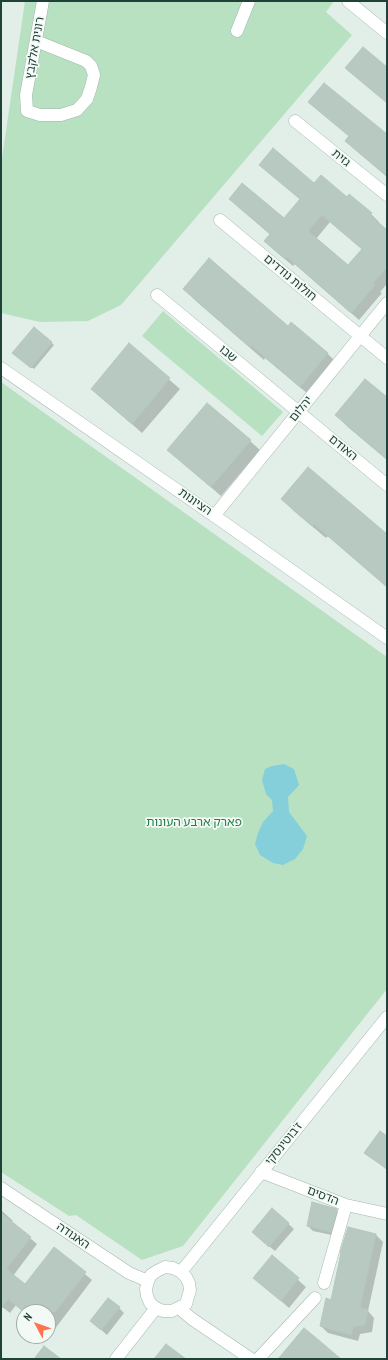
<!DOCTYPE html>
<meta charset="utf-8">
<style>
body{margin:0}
#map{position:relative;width:388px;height:1360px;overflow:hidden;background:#e2eee8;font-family:"PT Sans Narrow",sans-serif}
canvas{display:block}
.frame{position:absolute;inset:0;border:2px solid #204137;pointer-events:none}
.north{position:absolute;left:16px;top:1304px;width:40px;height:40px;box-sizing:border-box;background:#f3faf6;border:1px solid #9fb0aa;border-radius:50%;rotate:311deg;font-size:11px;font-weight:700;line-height:16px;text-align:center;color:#204137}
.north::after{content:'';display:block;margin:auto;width:14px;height:18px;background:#ff744f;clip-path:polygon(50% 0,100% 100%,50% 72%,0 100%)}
</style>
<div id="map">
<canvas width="388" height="1360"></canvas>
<div class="frame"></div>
<div class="north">N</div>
</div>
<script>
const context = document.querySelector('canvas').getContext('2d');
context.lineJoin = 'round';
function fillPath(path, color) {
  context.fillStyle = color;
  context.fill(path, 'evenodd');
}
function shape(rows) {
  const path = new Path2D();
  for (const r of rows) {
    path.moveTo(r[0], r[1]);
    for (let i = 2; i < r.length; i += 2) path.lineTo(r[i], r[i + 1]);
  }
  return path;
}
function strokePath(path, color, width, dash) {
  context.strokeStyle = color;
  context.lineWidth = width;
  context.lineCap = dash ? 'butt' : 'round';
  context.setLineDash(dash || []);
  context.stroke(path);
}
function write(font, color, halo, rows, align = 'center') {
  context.font = font + ' "PT Sans Narrow","Noto Sans Hebrew",sans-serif';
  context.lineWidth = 3.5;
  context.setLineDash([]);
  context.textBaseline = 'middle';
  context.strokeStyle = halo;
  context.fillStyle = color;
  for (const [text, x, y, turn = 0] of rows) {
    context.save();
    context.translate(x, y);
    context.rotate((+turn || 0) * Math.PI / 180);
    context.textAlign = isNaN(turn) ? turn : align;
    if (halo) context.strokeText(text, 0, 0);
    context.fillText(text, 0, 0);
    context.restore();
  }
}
const green = shape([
 [25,1,334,1,326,12,352,35,121,305,88,321,40,322,1,313,1,165],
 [163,311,283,412,262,436,142,336],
 [1,382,387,657,387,989,183,1246,142,1260,76,1215,69,1216,1,1172]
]);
const water = shape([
 [284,764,294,769,299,785,288,797,289,812,307,836,303,849,295,859,283,865,273,863,260,855,255,844,258,833,263,822,273,811,272,800,266,794,262,780,265,769,272,766]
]);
const shadow = shape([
 [317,109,387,135,387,177,353,148,346,141,350,137],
 [260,165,314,184,347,198,349,195,371,214,379,222,378,223,387,231,387,284,380,292,382,293,359,320,295,264,293,266,273,249,271,235,230,199,284,220,301,200],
 [330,222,363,250,349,266,316,239],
 [184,289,288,327,291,323,328,354,341,367,314,399,265,358,264,360,197,302],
 [51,342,54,345,34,369,16,355],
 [129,345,180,389,142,433,92,389],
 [387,399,387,460,349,428,336,415],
 [250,441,260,450,221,496,168,450],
 [282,499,387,535,387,587,328,536,326,538,295,512],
 [387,1137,387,1170,366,1152],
 [272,1209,294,1229,275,1251,258,1237],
 [1,1210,13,1221,11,1222,37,1244,13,1276,26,1286,55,1249,92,1280,51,1334,48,1331,48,1312,24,1312,16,1305,10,1313,1,1306],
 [336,1210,341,1215,336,1236,313,1231,308,1226],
 [348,1228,376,1235,383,1242,368,1311,374,1318,372,1332,360,1334,358,1341,328,1333,321,1326,331,1301],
 [272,1257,306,1287,289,1308,255,1278],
 [119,1308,124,1313,107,1335,91,1321]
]);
const building = shape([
 [363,47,387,67,387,103,345,68,363,47],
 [324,83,387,134,387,176,345,141,349,136,308,102,324,83],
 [273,148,314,183,321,175,347,197,349,194,372,213,370,215,387,230,387,267,373,283,375,285,351,313,287,257,285,259,264,241,270,234,229,199,242,183,284,218,300,199,259,165,273,148],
 [322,215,362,249,348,265,308,231,322,215],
 [209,258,288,326,291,322,328,353,300,387,252,346,250,347,183,289,209,258],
 [34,327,52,342,31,368,12,353,34,327],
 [129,343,170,378,132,424,91,389,129,343],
 [365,379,387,397,387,459,335,415,365,379],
 [207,403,251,440,211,487,167,450,207,403],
 [308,467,387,534,387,587,314,524,312,526,281,499,308,467],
 [380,1131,387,1136,387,1169,364,1153,380,1131],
 [312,1202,337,1209,331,1232,307,1226,312,1202],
 [272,1208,289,1223,269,1247,252,1232,272,1208],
 [1,1213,31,1237,6,1269,25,1284,54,1247,86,1272,55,1312,24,1312,8,1299,1,1309,1,1213],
 [348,1227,376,1234,360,1308,368,1310,365,1325,353,1327,351,1335,320,1326,326,1298,331,1300,341,1253,340,1253,348,1227],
 [272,1255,299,1278,281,1301,253,1278,272,1255],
 [108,1298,120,1307,101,1330,90,1321,108,1298],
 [304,1328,315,1337,341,1359,278,1359,304,1328],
 [166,1344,186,1359,154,1359,166,1344],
 [44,1346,61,1359,34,1359,44,1346]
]);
const minor = shape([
 [348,1,387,33],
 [237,31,249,1],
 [36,41,86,61,91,66,94,75,91,87,87,99,77,110,61,115,40,115,27,111,26,95,43,1],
 [295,121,387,195],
 [220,220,387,358],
 [157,295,387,485],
 [1,368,226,524,387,638],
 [214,516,387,303],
 [261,1172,346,1205,387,1214],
 [1,1188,129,1273,148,1281],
 [165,1267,173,1268,181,1272,186,1277,189,1283,190,1290,186,1304,172,1311,163,1311,156,1308,150,1303,147,1296,146,1289,148,1281,151,1275,157,1271,165,1267],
 [181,1272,387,1017],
 [324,1283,346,1205],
 [179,1308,192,1319,251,1359],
 [116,1359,156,1308],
 [258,1359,315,1298]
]);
const streetNames = [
 ["רונית אלקבץ",35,48,-80],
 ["גזית",341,158,39],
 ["חולות נודדים",290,278,40],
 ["שבו",228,354,40],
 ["יהלום",301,409,-51],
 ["האודם",343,448,39],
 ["הציונות",195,502,35],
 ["ז'בוטינסקי",284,1144,-51],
 ["הדסים",323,1196,21],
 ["האגודה",73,1236,34]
];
const parkNames = [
 ["פארק ארבע העונות",194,823]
];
fillPath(green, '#b8e1c2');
fillPath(water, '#84cfd9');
fillPath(shadow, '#0003');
fillPath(building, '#b7c9c1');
strokePath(building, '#b3c8bf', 1);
strokePath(minor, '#a4b7af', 13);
strokePath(minor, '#fff', 12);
write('12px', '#204137', '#f3faf6', streetNames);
write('12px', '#257d44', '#f3faf6', parkNames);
</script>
